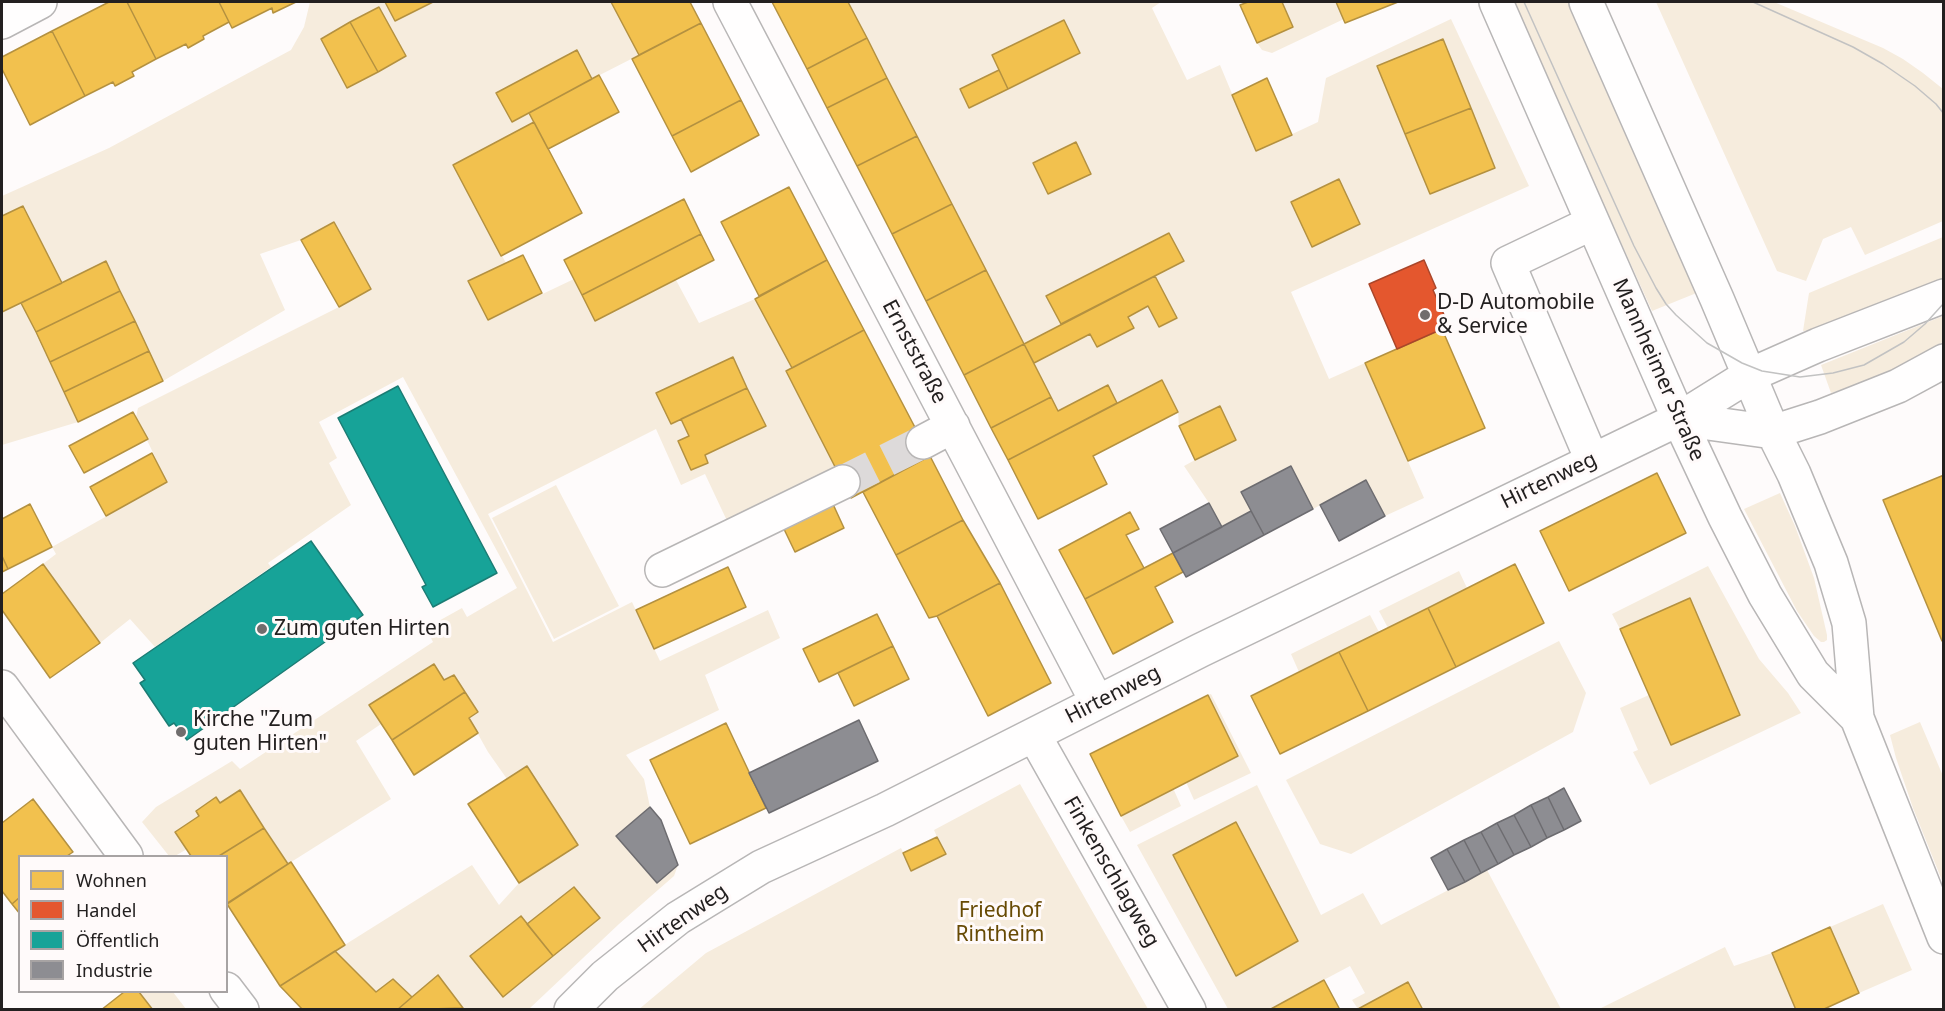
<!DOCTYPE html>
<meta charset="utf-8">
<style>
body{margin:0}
#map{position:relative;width:1945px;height:1011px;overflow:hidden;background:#fefbfb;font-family:"Noto Sans",sans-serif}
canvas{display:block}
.frame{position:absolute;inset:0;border:3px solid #232020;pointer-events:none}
.legend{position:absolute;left:18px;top:855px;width:210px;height:138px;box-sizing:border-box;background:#fffafa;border:2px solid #a7a3a3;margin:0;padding:8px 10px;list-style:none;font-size:18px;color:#232020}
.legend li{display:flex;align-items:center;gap:12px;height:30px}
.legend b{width:30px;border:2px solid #a7a3a3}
</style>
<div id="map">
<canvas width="1945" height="1011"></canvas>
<div class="frame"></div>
<ul class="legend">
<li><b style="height:16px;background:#f2c14e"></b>Wohnen</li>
<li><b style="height:16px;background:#e4572e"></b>Handel</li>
<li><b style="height:16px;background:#17a398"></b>Öffentlich</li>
<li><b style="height:16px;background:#8d8d92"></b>Industrie</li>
</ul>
</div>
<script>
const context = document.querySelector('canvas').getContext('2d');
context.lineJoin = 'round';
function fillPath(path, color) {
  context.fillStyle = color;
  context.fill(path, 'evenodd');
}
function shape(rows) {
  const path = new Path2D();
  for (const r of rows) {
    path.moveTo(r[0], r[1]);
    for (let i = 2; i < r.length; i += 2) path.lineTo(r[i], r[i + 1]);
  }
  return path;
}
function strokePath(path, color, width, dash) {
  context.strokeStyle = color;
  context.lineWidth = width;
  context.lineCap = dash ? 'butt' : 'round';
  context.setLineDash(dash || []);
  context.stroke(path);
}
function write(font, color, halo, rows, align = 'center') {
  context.font = font + ' "Noto Sans",sans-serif';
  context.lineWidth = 6;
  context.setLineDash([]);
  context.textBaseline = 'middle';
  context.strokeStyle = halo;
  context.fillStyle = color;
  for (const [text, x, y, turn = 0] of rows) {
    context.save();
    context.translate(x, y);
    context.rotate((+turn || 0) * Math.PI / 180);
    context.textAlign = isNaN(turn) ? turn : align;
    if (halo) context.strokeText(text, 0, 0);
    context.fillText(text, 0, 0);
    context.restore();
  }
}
const green = shape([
 [310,2,385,2,395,21,433,2,611,2,639,55,592,79,576,50,496,93,512,122,529,113,534,122,453,165,506,263,488,320,574,279,595,321,676,280,699,323,755,299,792,368,786,372,838,471,729,525,705,474,681,485,656,429,488,514,553,642,632,602,660,661,768,610,780,638,705,675,719,710,626,755,644,779,650,807,617,836,657,883,678,865,674,876,619,924,529,1009,461,1009,463,1008,438,976,412,997,376,992,335,951,472,865,499,905,519,883,577,845,527,766,507,779,488,752,469,718,477,711,454,675,444,680,434,664,370,705,381,724,356,741,391,799,288,864,240,790,220,803,215,798,196,811,199,816,175,832,187,849,175,856,169,856,142,822,156,807,232,761,240,769,433,642,426,628,462,608,467,617,517,588,403,377,319,422,337,458,329,463,351,505,268,563,271,567,155,647,130,619,100,643,43,564,56,554,52,547,167,482,136,417,138,408,339,307,370,289,334,223,301,240,260,254,285,310,163,381,106,262,62,283,24,206,2,216,2,196,109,148,291,50,304,27],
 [848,2,1161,2,1152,8,1187,80,1220,65,1256,151,1318,122,1326,78,1451,19,1529,186,1291,292,1329,379,1365,363,1424,498,1385,516,1366,481,1313,509,1290,466,1241,492,1251,511,1222,527,1209,503,1184,466,1195,460,1220,407,1179,426,1178,412,1161,380,1117,403,1058,411,1034,363,1090,334,1098,347,1134,328,1128,317,1148,306,1159,327,1176,318,1155,276,1183,261,1168,233,1047,295,1061,324,1024,344],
 [1064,20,1080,54,969,108,960,89,999,70,992,54],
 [1076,142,1091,174,1048,194,1033,163],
 [1282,2,1336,2,1344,19,1272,53,1262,50,1257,43,1292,27],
 [1512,2,1569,2,1668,218,1699,292,1652,311],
 [1656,2,1774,2,1883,48,1903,59,1923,73,1943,89,1943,221,1865,255,1851,227,1823,239,1806,281,1777,271],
 [1943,237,1943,279,1831,325,1817,330,1803,331,1809,293],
 [21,303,78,422,2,445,2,312],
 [1943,316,1943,342,1900,366,1857,385,1831,393,1821,365],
 [556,485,619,606,554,639,492,518],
 [1780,493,1795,526,1814,578,1827,635,1827,640,1824,642,1821,642,1814,636,1797,611,1744,509],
 [1708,566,1759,659,1788,693,1801,713,1650,785,1633,752,1638,750,1620,708,1649,695,1671,745,1740,714,1690,598,1620,629,1612,614],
 [1459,571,1467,588,1388,628,1379,611],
 [1370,615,1379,632,1299,672,1291,654],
 [1559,641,1586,693,1573,732,1351,854,1320,844,1286,780],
 [1211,694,1251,773,1194,800,1186,782,1238,756,1208,695],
 [1920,722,1943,776,1943,883,1913,808,1896,758,1890,735],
 [1020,784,1148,1009,638,1010,706,953,901,848,912,871,945,855,934,830],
 [1257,785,1321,915,1363,893,1381,925,1487,870,1561,1009,1423,1009,1408,982,1358,1009,1352,1000,1365,993,1350,966,1269,1009,1228,1009,1137,845],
 [1173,788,1181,806,1130,832,1121,816],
 [1883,904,1912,970,1859,993,1830,927],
 [1725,947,1734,966,1772,953,1796,1009,1597,1010],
 [139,992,173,992,186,1009,153,1009]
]);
const homes = shape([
 [109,2,127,2,156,59,132,72,134,76,115,86,113,82,85,96,52,31,109,2],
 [127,2,219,2,229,22,203,36,204,39,188,48,186,44,156,59,127,2],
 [219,2,296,2,273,13,272,8,232,28,219,2],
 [385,2,433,2,395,21,385,2],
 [611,2,690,2,701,23,639,55,611,2],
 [772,2,848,2,867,38,807,69,772,2],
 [1248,2,1282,2,1293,27,1257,43,1240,5,1248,2],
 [1336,2,1398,2,1345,23,1336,2],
 [379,7,406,56,378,72,350,22,379,7],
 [1064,20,1080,53,1008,89,992,55,1064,20],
 [350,22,378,72,347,88,321,39,350,22],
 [701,23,741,100,672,136,632,59,701,23],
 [52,31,85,96,30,125,2,69,2,57,52,31],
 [867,38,887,78,827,108,807,69,867,38],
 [1443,39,1471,108,1405,134,1377,66,1443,39],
 [577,50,592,79,512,122,496,93,577,50],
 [999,70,1008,89,969,108,960,89,999,70],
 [599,75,619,112,548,149,529,113,599,75],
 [887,78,917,136,857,166,827,108,887,78],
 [1267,78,1292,135,1256,151,1232,95,1267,78],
 [741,100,759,135,691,172,672,136,741,100],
 [1471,108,1495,168,1430,194,1405,134,1471,108],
 [534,122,582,213,501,256,453,165,534,122],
 [917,136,952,204,892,234,857,166,917,136],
 [1076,142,1091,174,1048,194,1033,163,1076,142],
 [1339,179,1360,224,1312,247,1291,202,1339,179],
 [789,187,827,260,759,296,721,222,789,187],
 [684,199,701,234,582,295,564,260,684,199],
 [952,204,986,270,926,301,892,234,952,204],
 [23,206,62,283,2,312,2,216,23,206],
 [334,222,371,289,339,307,301,240,334,222],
 [1169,233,1184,261,1061,324,1046,296,1169,233],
 [701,234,714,260,595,321,582,295,701,234],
 [523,255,542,293,488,320,468,281,523,255],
 [827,260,864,330,792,368,755,299,827,260],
 [106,261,120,291,36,332,21,303,106,261],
 [986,270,1024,344,964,375,926,301,986,270],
 [1155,276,1177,318,1159,327,1148,306,1128,317,1134,328,1097,347,1090,334,1034,363,1024,344,1155,276],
 [120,291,135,321,50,362,36,332,120,291],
 [135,321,149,351,64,392,50,362,135,321],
 [1442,329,1485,428,1408,461,1365,363,1442,329],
 [864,330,930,456,851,498,786,371,864,330],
 [1024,344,1051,397,991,428,964,375,1024,344],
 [149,351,163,381,78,422,64,392,149,351],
 [733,357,747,388,671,424,656,393,733,357],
 [1162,380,1178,412,1093,456,1107,484,1038,519,1008,460,1162,380],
 [1108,385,1117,403,1008,460,991,428,1051,397,1058,411,1108,385],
 [747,388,766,426,705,455,708,463,691,470,678,441,689,436,681,419,747,388],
 [1220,406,1236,440,1195,460,1179,426,1220,406],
 [133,412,148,439,84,473,69,446,133,412],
 [152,453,167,482,106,516,90,487,152,453],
 [930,456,963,520,896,555,863,492,930,456],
 [1657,473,1686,533,1569,591,1540,531,1657,473],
 [1944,475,1944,641,1942,641,1883,500,1944,475],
 [832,502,844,528,795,552,783,527,832,502],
 [30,504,52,547,8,569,2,556,2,519,30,504],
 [1130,512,1139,529,1126,535,1144,568,1085,599,1059,550,1130,512],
 [963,520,1000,583,937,616,929,618,896,555,963,520],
 [1173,553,1183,572,1155,587,1173,622,1113,654,1085,599,1173,553],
 [2,556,8,569,2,572,2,556],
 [43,564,100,643,50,678,2,610,2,594,43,564],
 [1515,564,1544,623,1456,667,1428,608,1515,564],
 [728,567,746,607,654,649,636,610,728,567],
 [1000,583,1051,683,988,716,937,616,1000,583],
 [1690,598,1740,715,1671,745,1620,629,1690,598],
 [1428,608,1456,667,1368,711,1339,652,1428,608],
 [877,614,893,646,819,682,803,649,877,614],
 [893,646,909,679,854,706,838,673,893,646],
 [1339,652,1368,711,1280,754,1251,696,1339,652],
 [434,664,444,680,454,675,465,692,392,740,369,705,434,664],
 [465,692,478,712,469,718,478,733,414,775,392,740,465,692],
 [1208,695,1238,756,1121,816,1090,754,1208,695],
 [726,723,766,808,690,844,650,760,726,723],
 [527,766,578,845,519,883,468,804,527,766],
 [240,790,264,828,219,856,191,856,175,832,199,816,196,811,216,797,220,803,240,790],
 [33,799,73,852,67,856,20,856,20,897,12,904,2,891,2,823,33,799],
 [1236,822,1298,941,1236,976,1173,855,1236,822],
 [264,828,288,864,226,904,226,856,219,856,264,828],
 [937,837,946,854,911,871,903,853,937,837],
 [291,862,345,945,280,986,227,904,291,862],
 [574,887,600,918,553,956,527,924,574,887],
 [20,897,20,914,12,904,20,897],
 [521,916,553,956,503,997,470,956,521,916],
 [1830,927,1859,993,1822,1010,1796,1010,1772,953,1830,927],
 [335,951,376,992,393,979,412,997,397,1010,303,1010,280,986,335,951],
 [438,975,463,1008,397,1010,412,997,438,975],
 [1324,980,1339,1008,1336,1010,1269,1010,1324,980],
 [1408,982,1423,1010,1359,1010,1358,1009,1408,982],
 [124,992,139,992,153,1010,101,1010,124,992]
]);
const shops = shape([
 [1424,260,1436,288,1433,290,1449,326,1397,349,1369,284,1424,260]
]);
const public = shape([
 [398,386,497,573,433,607,422,587,426,585,338,418,398,386],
 [311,541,363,615,187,740,174,723,169,726,140,683,145,680,133,663,311,541]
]);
const industry = shape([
 [1291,466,1313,509,1264,535,1241,492,1291,466],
 [1366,480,1385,516,1339,541,1320,505,1366,480],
 [1209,503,1222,527,1173,553,1160,529,1209,503],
 [1251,511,1264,535,1186,577,1173,553,1251,511],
 [859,720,878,761,769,813,749,773,859,720],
 [1564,788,1581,821,1564,830,1548,797,1564,788],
 [1548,797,1564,830,1547,838,1531,805,1548,797],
 [1531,805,1547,838,1531,847,1514,815,1531,805],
 [650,807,661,820,678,865,657,883,616,836,650,807],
 [1514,815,1531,847,1514,855,1497,823,1514,815],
 [1497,823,1514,855,1498,864,1481,832,1497,823],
 [1481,832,1498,864,1481,873,1464,840,1481,832],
 [1464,840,1481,873,1465,882,1447,849,1464,840],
 [1447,849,1465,882,1448,890,1431,858,1447,849]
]);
const minorTunnel = shape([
 [843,482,923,442]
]);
const minor = shape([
 [730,2,1097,702],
 [1496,2,1679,419,1725,517,1765,595,1813,674,1857,718],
 [1586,2,1717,299,1773,432,1794,474,1831,563,1849,623,1857,718,1944,937],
 [2,22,40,2],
 [1679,419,1773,432,1820,417,1898,386,1944,361],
 [923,442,953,426],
 [1592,460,1508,263,1592,223],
 [662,570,843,482],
 [2,687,126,856],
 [1034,735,1189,1010],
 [226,989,242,1010],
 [571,1010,605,976,678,918,761,867,885,810,1201,650,1679,419,1748,376,1818,345,1944,296]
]);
const tram = shape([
 [1524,2,1634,246,1656,288,1666,304,1676,315,1707,343,1742,363,1762,371,1800,377,1833,373,1864,365,1904,342,1925,324,1944,303],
 [1753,2,1853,47,1883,64,1915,86,1936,104,1944,114]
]);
const markers = [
 [1425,315,6,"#706d6d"],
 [262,629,6,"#706d6d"],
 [181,732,6,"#706d6d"]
];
const poiNames = [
 ["D-D Automobile",1437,303],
 ["& Service",1437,327],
 ["Zum guten Hirten",274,629],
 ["Kirche \"Zum",193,720],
 ["guten Hirten\"",193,744]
];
const streetNames = [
 ["Ernststraße",914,352,62],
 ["Mannheimer Straße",1658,370,66],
 ["Hirtenweg",1549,481,-26],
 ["Hirtenweg",1113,695,-27],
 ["Finkenschlagweg",1111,872,60],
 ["Hirtenweg",683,919,-35]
];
const parkNames = [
 ["Friedhof",1000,911],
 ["Rintheim",1000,935]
];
fillPath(green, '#f6ecdd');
fillPath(homes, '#f2c14e');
strokePath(homes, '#b49140', 1.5);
fillPath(shops, '#e4572e');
strokePath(shops, '#aa462a', 1.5);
fillPath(public, '#17a398');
strokePath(public, '#1b7c74', 1.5);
fillPath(industry, '#8d8d92');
strokePath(industry, '#6d6c70', 1.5);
strokePath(minorTunnel, '#dddada', 33, [33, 16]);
strokePath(minor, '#b8b6b6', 36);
strokePath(minor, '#fffefe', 33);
strokePath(tram, '#c2c2c2', 1.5);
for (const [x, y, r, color] of markers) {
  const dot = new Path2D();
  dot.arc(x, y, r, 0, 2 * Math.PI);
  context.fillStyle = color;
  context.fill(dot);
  strokePath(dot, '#fffafa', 2);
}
write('21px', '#232020', '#fffafa', poiNames, 'left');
write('21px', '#232020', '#fffafa', streetNames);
write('21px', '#674a04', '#fffafa', parkNames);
</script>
